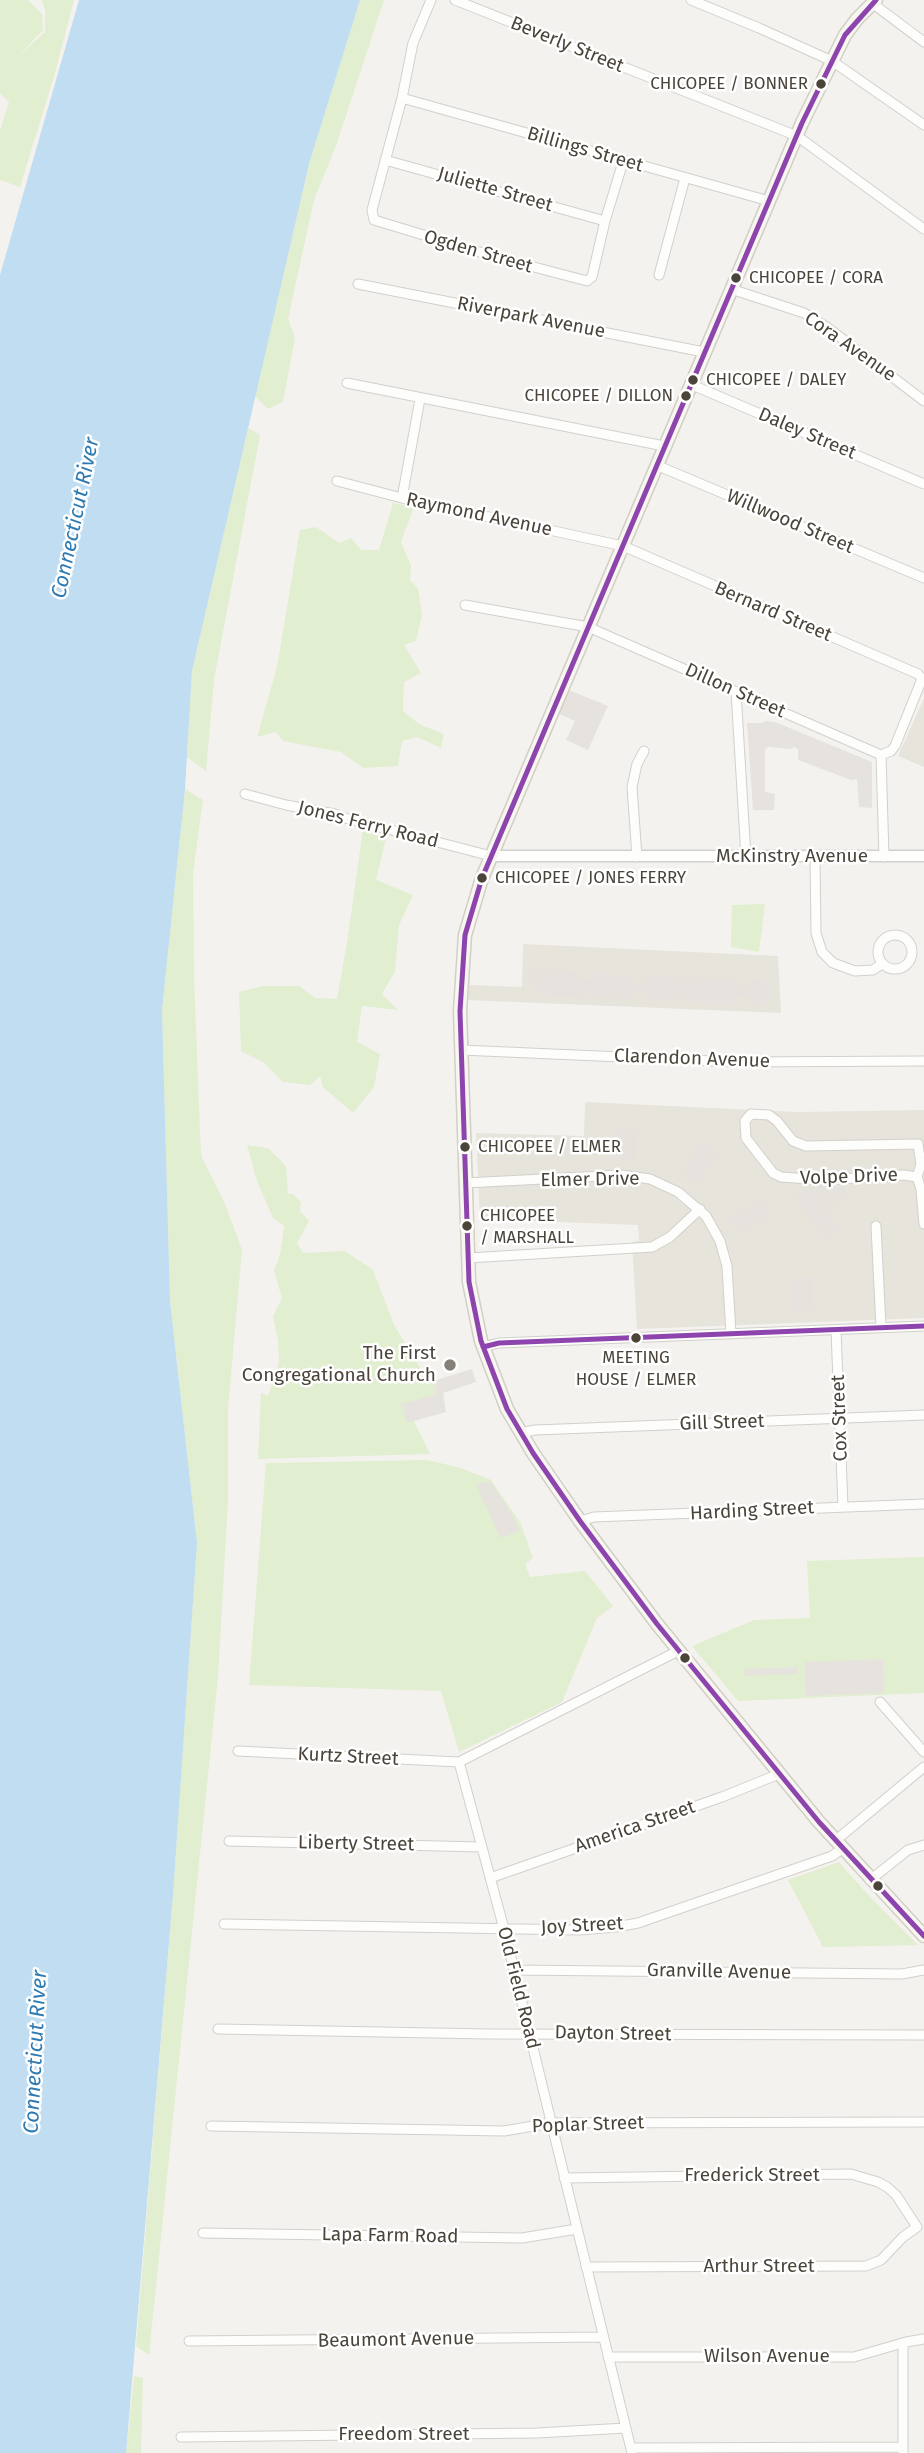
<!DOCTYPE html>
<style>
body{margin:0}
canvas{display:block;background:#f4f2ee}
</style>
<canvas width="924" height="2453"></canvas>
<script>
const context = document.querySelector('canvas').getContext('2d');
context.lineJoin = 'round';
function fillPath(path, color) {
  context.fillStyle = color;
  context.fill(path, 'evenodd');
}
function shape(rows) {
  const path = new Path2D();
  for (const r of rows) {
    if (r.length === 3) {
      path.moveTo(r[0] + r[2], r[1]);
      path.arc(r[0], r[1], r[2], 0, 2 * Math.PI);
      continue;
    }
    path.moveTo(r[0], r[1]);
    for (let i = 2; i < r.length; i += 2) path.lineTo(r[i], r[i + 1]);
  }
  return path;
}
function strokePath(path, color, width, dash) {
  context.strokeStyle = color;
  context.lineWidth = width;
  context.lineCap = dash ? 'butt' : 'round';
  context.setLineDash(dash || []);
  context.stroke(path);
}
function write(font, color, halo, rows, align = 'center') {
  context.font = font + ' "Fira Sans",sans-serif';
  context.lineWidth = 5;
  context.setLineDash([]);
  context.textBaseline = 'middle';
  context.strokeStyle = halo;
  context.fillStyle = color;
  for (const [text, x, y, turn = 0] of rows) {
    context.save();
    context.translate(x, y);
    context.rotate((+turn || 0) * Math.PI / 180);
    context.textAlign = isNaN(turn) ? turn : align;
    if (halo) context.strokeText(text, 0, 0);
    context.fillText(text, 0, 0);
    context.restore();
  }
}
const residential = shape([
 [924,698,924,767,898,756],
 [523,944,778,956,781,1013,467,1000,469,985,522,987],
 [585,1102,798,1112,924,1110,924,1318,637,1329,632,1242,639,1241,638,1225,480,1219,476,1133,584,1136]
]);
const green = shape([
 [0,0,28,0,42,14,43,30,18,56,45,32,45,10,42,0,74,0,55,73,20,187,0,180,0,131,9,102,0,93],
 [360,0,384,0,337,143,314,200,288,319,295,338,283,402,268,409,255,396,309,164],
 [248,428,260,435,214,680,206,771,187,757,192,671],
 [393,503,414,507,401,542,411,566,410,580,418,588,422,615,416,641,404,645,421,673,404,682,403,711,419,724,444,734,441,748,417,737,402,741,398,766,363,768,341,752,283,741,276,732,257,737,277,667,300,530,316,527,339,543,351,538,361,550,379,550],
 [185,789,203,800,193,873,194,976,201,1156,225,1204,242,1250,228,1409,228,1500,218,1677,149,2355,136,2346,173,1895,197,1543,170,1301,162,1010],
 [363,829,387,834,376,880,413,895,399,925,395,971,382,994,398,1010,362,1006,357,1042,380,1054,374,1087,353,1113,323,1087,320,1076,310,1085,283,1082,263,1062,241,1051,239,992,263,986,299,986,315,998,337,999,347,943],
 [765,904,759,952,731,947,732,905],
 [247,1145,268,1148,286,1166,288,1194,293,1194,301,1202,300,1211,309,1221,297,1243,303,1253,345,1251,373,1270,394,1325,421,1369,433,1381,436,1391,407,1423,414,1421,430,1454,258,1459,261,1393,268,1396,279,1363,278,1341,273,1316,282,1298,274,1271,280,1255,284,1226,273,1218,257,1181],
 [427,1460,461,1468,491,1480,520,1522,533,1558,525,1564,530,1577,585,1571,613,1606,597,1618,562,1702,459,1752,441,1691,249,1685,266,1463],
 [924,1557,924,1693,738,1701,692,1646,754,1620,810,1618,807,1561],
 [839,1862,871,1898,918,1945,823,1947,788,1880],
 [134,2376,143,2378,141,2453,126,2453]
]);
const parking = shape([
 [569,690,608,706,588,750,566,740,575,721,559,714],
 [765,721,775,722,872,762,872,808,859,807,857,779,851,780,798,760,798,749,794,747,791,749,768,747,765,750,765,792,775,794,774,810,753,810,747,723,763,723],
 [530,968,580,972,580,980,592,980,593,973,630,975,630,982,645,983,645,975,678,976,678,984,683,984,684,977,736,979,736,987,745,987,746,980,757,980,768,982,772,993,764,1004,757,1005,750,1002,745,996,736,996,735,1003,686,1002,686,996,680,995,679,1002,646,1000,646,992,636,992,630,994,629,1000,592,997,592,994,586,991,585,997,538,995,539,988,528,980],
 [618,1129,637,1129,636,1159,631,1161,622,1161,616,1157],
 [703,1141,719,1152,700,1181,693,1180,682,1171],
 [839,1183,847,1193,830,1209,814,1186],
 [812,1187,839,1226,825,1239,793,1196],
 [763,1199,772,1217,740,1233,734,1229,730,1222,731,1216],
 [793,1277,812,1277,813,1310,794,1312],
 [472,1369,476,1382,443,1393,446,1412,407,1423,401,1404,433,1395,436,1391,433,1381],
 [490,1481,511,1513,520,1531,500,1538,476,1484],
 [883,1659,884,1693,806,1696,805,1662],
 [798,1667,798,1674,745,1676,745,1669]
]);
const water = shape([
 [79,0,360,0,309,164,192,671,185,789,162,1010,170,1301,197,1543,173,1895,126,2453,0,2453,0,275]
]);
const minor = shape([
 [431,0,413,43,402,98,372,210,374,220,496,257,587,281,592,277,605,221,623,162],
 [455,0,797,136,924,229],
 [691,0,759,28,832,61,924,125],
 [872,3,924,42],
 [402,98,769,201],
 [385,160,605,221],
 [659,275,685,178],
 [358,284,704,352],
 [731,289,804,313,828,328,924,401],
 [347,383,664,446],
 [690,384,924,484],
 [656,465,924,578],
 [337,481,402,498,623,546,918,674,922,679,895,746,891,751,881,755,884,857],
 [402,498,420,399],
 [465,605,588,627,881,755],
 [736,692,746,857],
 [245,794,286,805,335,814,345,818,491,856],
 [637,857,632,787,637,764,644,751],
 [815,857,816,933,822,952,833,963,855,971,873,970,882,964],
 [895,952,17],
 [461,1050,736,1062,924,1061],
 [917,1177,904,1175,823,1180,781,1177,773,1173,746,1138,745,1121,751,1114,769,1115,777,1121,793,1141,806,1146,918,1144,921,1164,917,1177,921,1189,924,1224],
 [465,1183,621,1175,650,1179,678,1192,706,1216,720,1241,727,1266,731,1334],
 [876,1226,881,1327],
 [468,1258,652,1247,670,1237,700,1209],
 [836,1330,843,1507],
 [483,1347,499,1343,924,1326],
 [520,1433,535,1430,924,1415],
 [580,1521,594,1517,924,1504],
 [880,1702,924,1752],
 [238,1751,459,1762],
 [229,1841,482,1847],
 [835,1841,924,1767],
 [490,1878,722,1797,779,1774],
 [870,1880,908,1850,924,1845],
 [224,1924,580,1930,616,1927,638,1923,832,1856,842,1849],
 [514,1970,902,1974,924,1970],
 [218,2029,489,2034,924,2035],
 [211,2126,504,2131,551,2123,924,2122],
 [564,2178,851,2174,878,2182,887,2187,896,2195,917,2227],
 [203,2233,522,2238,577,2229],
 [586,2267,866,2266,881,2260,903,2237,917,2227],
 [189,2341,603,2337],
 [903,2343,903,2453],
 [608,2357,854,2357,906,2342,924,2339],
 [181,2437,537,2433,626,2428],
 [631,2448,903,2447],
 [632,2453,504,1929,459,1762,678,1651]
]);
const tertiary = shape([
 [491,856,924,856]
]);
const secondary = shape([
 [876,0,857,19,845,35,802,123,482,878,465,935,460,1011,469,1282,481,1341,507,1409,533,1453,580,1521,657,1624,819,1822,924,1936]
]);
const bus1 = shape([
 [876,0,845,35,802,123,482,878,465,935,460,1011,469,1282,481,1341,507,1409,533,1453,580,1521,657,1624,819,1822,924,1936],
 [483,1347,499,1343,924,1326]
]);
const markers = [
 [821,84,6,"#4b4439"],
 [736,278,6,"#4b4439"],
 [693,380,6,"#4b4439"],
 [686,396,6,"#4b4439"],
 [482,878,6,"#4b4439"],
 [465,1147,6,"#4b4439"],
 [467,1226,6,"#4b4439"],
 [636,1338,6,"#4b4439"],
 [450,1365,7,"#868178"],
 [685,1658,6,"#4b4439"],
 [878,1886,6,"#4b4439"]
];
const busNames = [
 ["CHICOPEE / BONNER",808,84,"right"],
 ["CHICOPEE / CORA",749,278],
 ["CHICOPEE / DALEY",706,380],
 ["CHICOPEE / DILLON",673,396,"right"],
 ["CHICOPEE / JONES FERRY",495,878],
 ["CHICOPEE / ELMER",478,1147],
 ["CHICOPEE",480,1216],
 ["/ MARSHALL",480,1238],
 ["MEETING",636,1358,"center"],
 ["HOUSE / ELMER",636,1380,"center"]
];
const streetNames = [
 ["Beverly Street",567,45,22],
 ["Billings Street",585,150,16],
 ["Juliette Street",495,190,16],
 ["Ogden Street",478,252,16],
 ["Riverpark Avenue",531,318,11],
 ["Cora Avenue",850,347,35],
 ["Daley Street",807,434,23],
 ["Raymond Avenue",479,515,12],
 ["Willwood Street",790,522,23],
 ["Bernard Street",773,612,23],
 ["Dillon Street",735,691,24],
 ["Jones Ferry Road",368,825,14],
 ["McKinstry Avenue",792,857],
 ["Clarendon Avenue",692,1059,2],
 ["Volpe Drive",849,1177,-2],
 ["Elmer Drive",590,1180,-1],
 ["Cox Street",840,1418,-92],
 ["Gill Street",722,1423,-2],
 ["Harding Street",752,1511,-3],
 ["Kurtz Street",348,1757,3],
 ["America Street",635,1827,-19],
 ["Liberty Street",356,1844,1],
 ["Joy Street",582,1926,-3],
 ["Granville Avenue",719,1972,1],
 ["Old Field Road",518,1988,76],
 ["Dayton Street",613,2034,1],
 ["Poplar Street",588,2125,-2],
 ["Frederick Street",752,2176],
 ["Lapa Farm Road",390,2236,1],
 ["Arthur Street",759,2267],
 ["Beaumont Avenue",396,2340,-1],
 ["Wilson Avenue",767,2357],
 ["Freedom Street",404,2435]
];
const poiNames = [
 ["The First",436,1354],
 ["Congregational Church",436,1376]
];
const waterNames = [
 ["Connecticut River",76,518,-78],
 ["Connecticut River",36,2052,-87]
];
fillPath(residential, '#e7e4dc');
fillPath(green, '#e1eecf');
fillPath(parking, '#e6e3df');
fillPath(water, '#c0ddf1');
strokePath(minor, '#d2d0cb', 11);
strokePath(tertiary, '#d2d0cb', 13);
strokePath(secondary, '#d3cfc5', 15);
strokePath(minor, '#fdfdfc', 9);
strokePath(tertiary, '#fdfdfc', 10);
strokePath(secondary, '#f7f6f1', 12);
strokePath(bus1, '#8e44ad', 5);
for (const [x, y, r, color] of markers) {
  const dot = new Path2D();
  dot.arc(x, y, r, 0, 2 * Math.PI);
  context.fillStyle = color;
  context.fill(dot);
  strokePath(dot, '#fff', 2.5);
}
write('17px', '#4b4439', '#fff', busNames, 'left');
write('19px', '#4b4439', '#fff', streetNames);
write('19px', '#4b4439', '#fff', poiNames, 'right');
write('italic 21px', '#2e7ab2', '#fff', waterNames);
</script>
